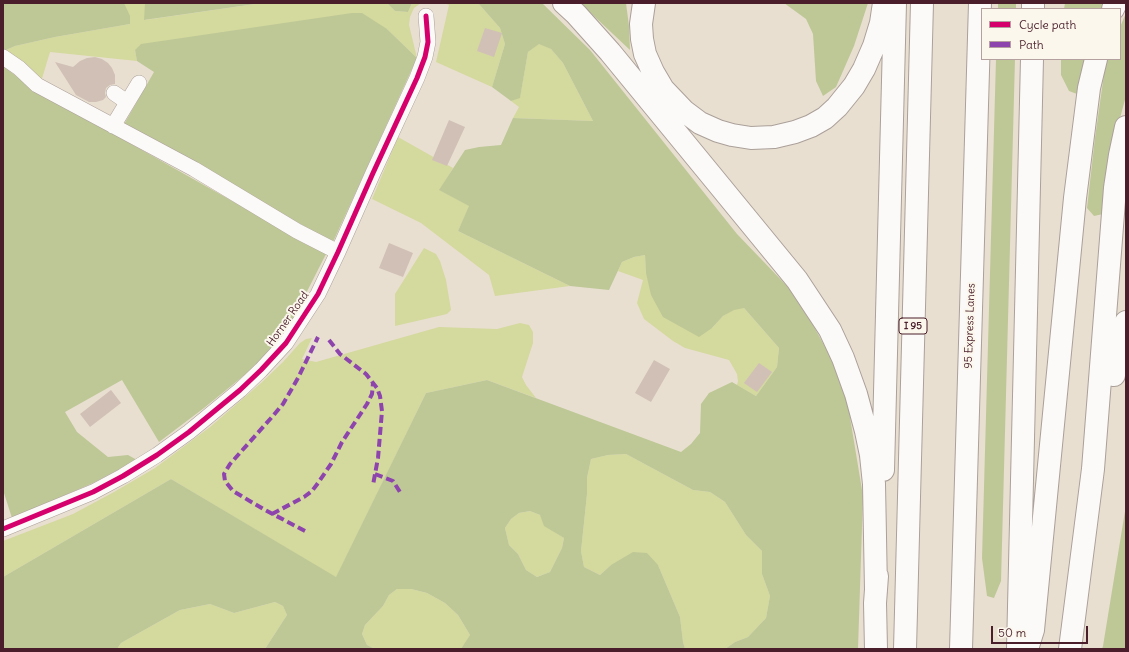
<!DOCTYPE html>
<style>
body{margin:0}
#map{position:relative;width:1129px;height:652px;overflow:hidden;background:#e8dfd0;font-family:Delius,sans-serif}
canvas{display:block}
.frame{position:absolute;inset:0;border:4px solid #4a1f2b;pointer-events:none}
.legend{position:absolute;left:981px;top:8px;width:140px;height:52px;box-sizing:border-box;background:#fbf7ec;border:1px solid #b4a19f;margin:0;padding:5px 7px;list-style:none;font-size:12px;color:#4a1f2b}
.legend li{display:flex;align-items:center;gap:8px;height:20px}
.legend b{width:20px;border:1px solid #b4a19f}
.scale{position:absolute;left:991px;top:626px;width:97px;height:18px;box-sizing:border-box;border:2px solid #4a1f2b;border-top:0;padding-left:5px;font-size:12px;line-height:14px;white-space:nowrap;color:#4a1f2b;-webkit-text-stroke:3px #fbf7ec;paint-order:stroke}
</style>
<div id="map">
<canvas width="1129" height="652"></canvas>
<div class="frame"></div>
<ul class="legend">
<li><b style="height:5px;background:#d6006c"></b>Cycle path</li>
<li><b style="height:5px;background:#8e44ad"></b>Path</li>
</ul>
<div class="scale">50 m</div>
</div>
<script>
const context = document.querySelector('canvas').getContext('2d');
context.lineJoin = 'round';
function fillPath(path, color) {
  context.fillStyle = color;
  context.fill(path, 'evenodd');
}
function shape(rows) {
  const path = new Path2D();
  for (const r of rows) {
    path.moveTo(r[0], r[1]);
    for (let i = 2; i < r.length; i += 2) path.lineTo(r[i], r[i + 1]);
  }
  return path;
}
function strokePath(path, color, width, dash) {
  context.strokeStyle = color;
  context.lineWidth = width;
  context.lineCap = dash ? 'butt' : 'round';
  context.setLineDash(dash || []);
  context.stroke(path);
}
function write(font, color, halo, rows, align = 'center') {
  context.font = font + ' Delius,sans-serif';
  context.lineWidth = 4;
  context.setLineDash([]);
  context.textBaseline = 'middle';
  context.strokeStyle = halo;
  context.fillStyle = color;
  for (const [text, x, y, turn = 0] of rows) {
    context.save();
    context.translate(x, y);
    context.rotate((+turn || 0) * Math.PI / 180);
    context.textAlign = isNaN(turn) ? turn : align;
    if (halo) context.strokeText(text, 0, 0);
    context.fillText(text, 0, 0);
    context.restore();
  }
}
const green = shape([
 [124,3,145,3,145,20,262,3,387,3,395,11,408,12,412,3,421,3,414,8,410,17,409,25,417,58,387,29,135,50,137,61,50,52,41,82,32,88,3,66,3,54,6,50,15,46,55,37,130,24],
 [444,3,478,3,500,28,505,44,492,87,436,62,449,5],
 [539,43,551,49,563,63,593,121,513,118,519,107,511,101,520,97,528,52],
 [398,137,453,168,440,190,470,206,458,231,570,286,495,296,489,275,421,223,372,199],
 [424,248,436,254,440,261,446,280,451,310,447,314,395,326,395,294],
 [645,255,646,273,712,328,723,316,734,309,743,307,779,348,777,367,756,396,737,385,738,381,737,374,729,360,685,348,673,341,644,319,637,303,643,280,618,271,622,262,634,257],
 [520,323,529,325,533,332,533,343,522,377,526,385,536,398,487,380,426,393,336,578,171,479,3,577,3,541,73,514,114,492,155,468,210,427,261,383,283,362,300,343,306,339,312,338,302,359,316,362,439,327,497,329],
 [626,454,693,490,710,492,725,502,746,535,762,551,762,574,770,596,766,618,748,637,735,642,725,649,685,649,683,642,680,617,658,565,611,565,600,575,584,567,581,551,587,494,587,478,591,459,608,455],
 [530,511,540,515,553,531,564,538,562,548,550,572,537,577,526,570,518,554,509,545,505,528,511,519,519,513],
 [397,589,411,589,427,593,445,603,458,615,470,635,463,648,461,649,375,649,367,645,362,634,365,625,383,606,389,595],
 [275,602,283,606,287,615,265,649,117,649,121,643,180,610,210,604,234,613]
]);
const forest = shape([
 [3,3,124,3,130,16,130,24,55,37,15,46,6,50,3,54],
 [145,3,262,3,144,20],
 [387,3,412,3,408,12,395,11],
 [478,3,542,3,590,50,737,234,787,286,813,325,844,381,863,496,858,649,725,649,735,642,748,637,766,618,770,596,762,574,762,551,746,535,725,502,710,492,693,490,626,454,608,455,591,459,587,478,587,494,581,551,584,567,600,575,611,565,633,552,647,553,658,565,680,617,683,642,685,649,461,649,470,635,458,615,445,603,427,593,411,589,397,589,389,595,383,606,365,625,362,634,367,645,375,649,265,649,287,615,283,606,275,602,234,613,210,604,180,610,121,643,117,649,3,649,3,577,171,479,336,577,426,393,487,380,681,452,691,444,700,433,701,404,709,393,732,382,756,396,777,367,779,348,744,308,734,310,723,316,712,328,699,337,663,317,651,295,646,273,645,255,634,257,622,262,609,290,570,286,458,231,469,206,439,190,465,150,479,147,501,145,513,118,593,121,563,63,551,49,539,44,528,52,520,98,511,101,492,87,505,44,500,28],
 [530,511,540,515,544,526,564,538,562,548,550,572,537,577,526,570,518,554,509,545,505,528,511,519,519,513],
 [580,3,626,3,629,26,630,50],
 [784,3,868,3,854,46,836,87,823,96,816,81,813,34,806,19],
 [998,3,1016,3,1016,9,998,9],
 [1065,3,1108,3,1105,9,1064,9],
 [352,13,362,13,387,29,417,58,333,242,123,126,154,72,137,61,135,50,141,44],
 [1126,13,1126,96,1113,144,1103,214,1094,216,1087,208,1095,138,1105,67,1108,59,1120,59,1120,27],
 [996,59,1015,59,1001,581,994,598,987,596,982,558],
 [1061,59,1090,59,1077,94,1069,91,1061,75],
 [3,66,32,88,326,254,294,317,281,337,252,369,204,408,159,442,122,380,65,412,77,432,108,457,128,455,137,460,93,483,12,518,3,490],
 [1126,505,1126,649,1102,649,1103,646]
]);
const building = shape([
 [485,28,502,33,494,57,477,51],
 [95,57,102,59,108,63,112,68,115,75,115,84,110,85,106,88,105,93,106,97,103,100,96,102,89,102,76,95,55,62,73,67,80,61,87,58],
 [449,120,465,127,447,166,432,160],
 [389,243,413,253,403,277,379,268],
 [654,360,670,369,651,402,635,393],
 [759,363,772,372,757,392,744,383],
 [111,390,121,403,90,427,80,414]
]);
const minor = shape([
 [3,57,19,68,37,85,194,169,297,231,338,252],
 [114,93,127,102],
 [113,126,139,83],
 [3,529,93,492,123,476,157,455,189,432,240,390,261,370,286,343,318,294,338,252,373,173,417,78,425,57,428,42,426,16]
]);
const highway = shape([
 [564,3,576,14,610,52,797,280,830,330,843,358,856,394,866,431,871,455,874,484,876,590],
 [644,3,641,24,642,39,645,54,653,72,663,89,684,111,700,123,718,131,732,135,751,138,774,137,795,132,811,126,825,118,837,107,854,86,864,69,874,46,881,23,884,3],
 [1033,9,1033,3],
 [1113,9,1116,3],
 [1114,375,1117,351,1126,322],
 [883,470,895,3],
 [876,649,875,603,877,576],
 [905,649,922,3],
 [961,649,980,3],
 [1018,649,1032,59],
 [1027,649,1033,630,1075,198,1089,88,1096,59],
 [1070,649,1093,469,1115,188,1120,155,1126,127]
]);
const quiet = shape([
 [329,340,340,354,366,374,377,388,380,396,382,411,378,458,373,485],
 [375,474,393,481,400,492],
 [272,514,304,497,312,491,318,483,331,464,342,442,367,404,372,394,373,383],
 [305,531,265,510,233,491,225,481,224,474,230,464,272,417,283,404,298,378,318,337]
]);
const cycleway = shape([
 [3,529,93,492,123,476,157,455,189,432,240,390,261,370,286,343,318,294,338,252,373,173,417,78,425,57,428,42,426,16]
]);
const shields = [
 [913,326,28]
];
const shieldNames = [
 ["I 95",913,326]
];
const streetNames = [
 ["Horner Road",288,319,-55],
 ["95 Express Lanes",970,326,-88]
];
fillPath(green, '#d4d99e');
fillPath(forest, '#bec896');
fillPath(building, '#d1c0b6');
strokePath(minor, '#aba09a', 16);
strokePath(highway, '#aba09a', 24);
strokePath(minor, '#fcfaf8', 15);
strokePath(highway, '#fcfaf8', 22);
strokePath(quiet, '#8e44ad', 4, [8, 4]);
strokePath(cycleway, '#d6006c', 5);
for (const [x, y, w] of shields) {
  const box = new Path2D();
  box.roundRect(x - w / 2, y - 8, w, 16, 3);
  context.fillStyle = '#fbf7ec';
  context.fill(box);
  strokePath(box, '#4a1f2b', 1);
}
write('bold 10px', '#4a1f2b', null, shieldNames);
write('11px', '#4a1f2b', '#fbf7ec', streetNames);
</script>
